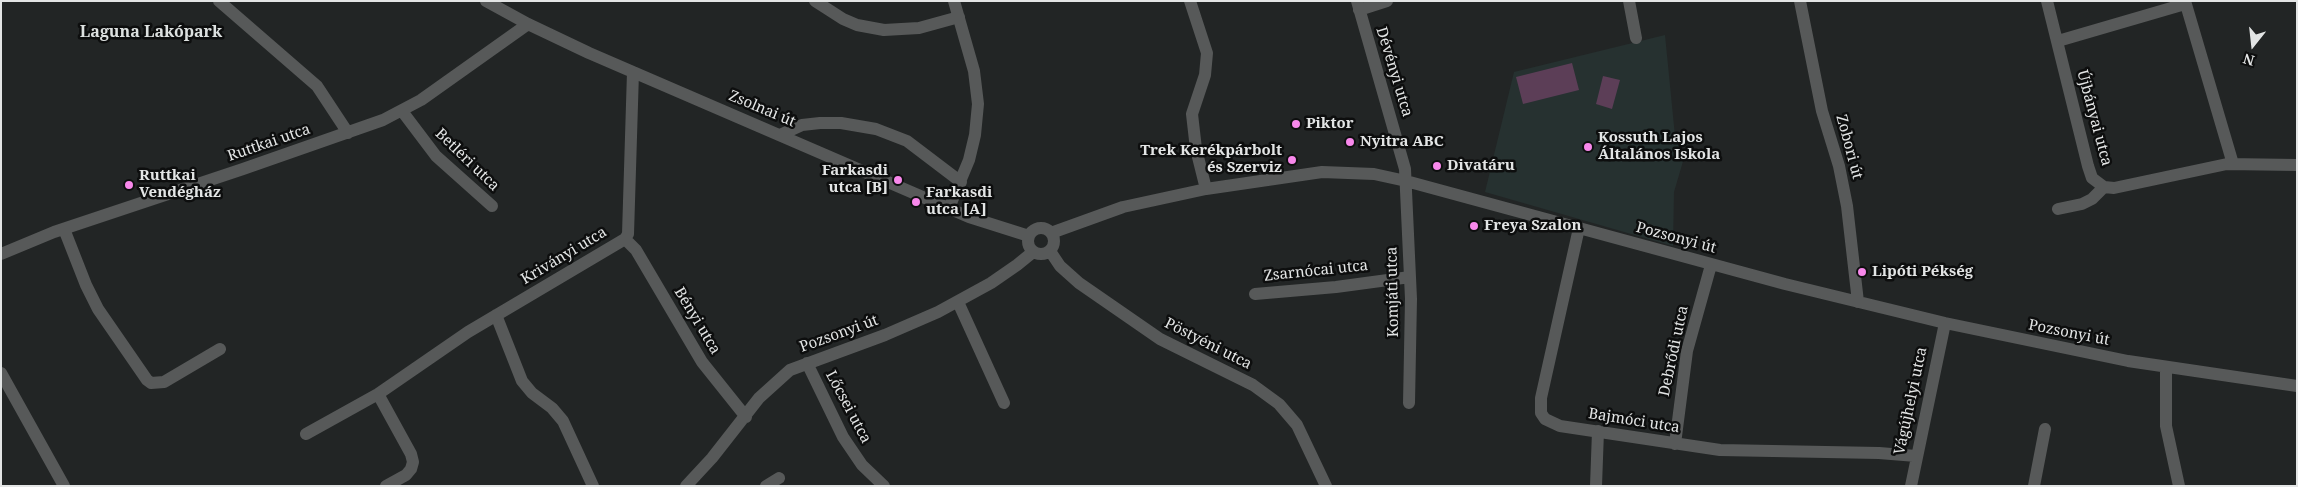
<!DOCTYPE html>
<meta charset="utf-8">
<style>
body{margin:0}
#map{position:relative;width:2298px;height:487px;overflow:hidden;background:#222525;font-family:"Noto Serif",serif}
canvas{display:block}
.frame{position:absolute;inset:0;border:2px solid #e3e5e5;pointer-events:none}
.north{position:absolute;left:2228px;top:20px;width:50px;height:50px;-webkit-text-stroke:4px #0d0e0e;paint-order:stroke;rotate:196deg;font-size:14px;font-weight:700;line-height:20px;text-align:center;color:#e3e5e5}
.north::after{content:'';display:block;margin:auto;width:18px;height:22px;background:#e3e5e5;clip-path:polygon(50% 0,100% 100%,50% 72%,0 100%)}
</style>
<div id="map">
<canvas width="2298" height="487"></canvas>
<div class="frame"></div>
<div class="north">N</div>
</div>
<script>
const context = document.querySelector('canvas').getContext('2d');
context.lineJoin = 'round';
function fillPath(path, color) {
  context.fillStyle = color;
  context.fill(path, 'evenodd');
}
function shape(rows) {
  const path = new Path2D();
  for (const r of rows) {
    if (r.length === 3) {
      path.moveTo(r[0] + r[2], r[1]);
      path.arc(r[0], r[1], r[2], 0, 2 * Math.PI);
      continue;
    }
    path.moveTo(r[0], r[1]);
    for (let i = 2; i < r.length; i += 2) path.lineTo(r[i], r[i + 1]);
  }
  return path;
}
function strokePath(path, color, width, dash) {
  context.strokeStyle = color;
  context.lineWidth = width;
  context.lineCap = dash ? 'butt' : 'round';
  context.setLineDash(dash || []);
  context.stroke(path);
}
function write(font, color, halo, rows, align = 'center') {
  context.font = font + ' "Noto Serif",serif';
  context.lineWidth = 5;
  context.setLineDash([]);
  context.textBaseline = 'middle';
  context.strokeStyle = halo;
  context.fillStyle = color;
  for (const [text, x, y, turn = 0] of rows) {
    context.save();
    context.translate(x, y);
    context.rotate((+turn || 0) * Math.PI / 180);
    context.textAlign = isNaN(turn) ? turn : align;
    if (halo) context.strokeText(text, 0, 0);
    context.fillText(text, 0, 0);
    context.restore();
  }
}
const built = shape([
 [1665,35,1675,136,1684,158,1674,192,1673,246,1485,192,1514,72]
]);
const green = shape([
 [1572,63,1579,90,1523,104,1516,77],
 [1603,76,1620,80,1612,109,1596,104]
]);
const minor = shape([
 [219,1,317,86,348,133],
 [486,1,528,24,589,53,969,217,1029,236],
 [815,1,843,19,857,25,884,30,919,28,959,17],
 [1190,1,1207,53,1205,75,1192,114,1196,149,1206,189],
 [1357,1,1405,169,1411,299,1409,403],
 [1629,1,1636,38],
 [1800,1,1822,111,1839,166,1847,206,1858,302],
 [2047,1,2088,166,2092,178,2104,187,2114,188,2227,164,2297,165],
 [2185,1,2233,164],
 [1359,10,1387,1],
 [2058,41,2185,4],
 [402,111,436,156,492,206],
 [780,135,802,125,820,123,841,123,876,129,907,141,961,182],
 [949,208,969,160,975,135,978,104,974,71,954,1],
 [2058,209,2082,204,2092,199,2104,187],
 [1041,241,13],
 [1579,228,1541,398,1541,413,1545,419,1560,426,1720,450,1879,453,1916,456],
 [64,229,86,285,98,309,147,380,151,383,164,382,220,349],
 [1051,233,1123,207,1206,189,1322,172,1374,174,1406,181,1785,284,1945,323,2128,361,2297,386],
 [625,239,636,250,702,362,746,417],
 [1050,251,1060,266,1079,283,1160,339,1253,385,1279,404,1297,425,1326,486],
 [1,254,54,232,243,169,383,120,421,100,528,24],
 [1255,294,1336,287,1410,277],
 [958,302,1004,403],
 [496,315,522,381,532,393,552,408,563,421,593,486],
 [807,363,843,437,862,465,884,486],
 [2166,368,2166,426,2179,486],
 [1,373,64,486],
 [378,394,411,454,413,462,411,469,406,475,386,486],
 [306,434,378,394,468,332,625,239,628,234,633,72],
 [1675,444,1687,351,1711,265],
 [686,486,712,458,759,398,790,370,885,335,938,312,991,283,1017,265,1033,252],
 [766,486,779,478],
 [1596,486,1598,431],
 [1911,486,1945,323],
 [2034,486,2045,429]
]);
const markers = [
 [1296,124,5,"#f888eb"],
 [1350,142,5,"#f888eb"],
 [1588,147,5,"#f888eb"],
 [1292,160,5,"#f888eb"],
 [1437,166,5,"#f888eb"],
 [898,180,5,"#f888eb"],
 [129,185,5,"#f888eb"],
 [916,202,5,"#f888eb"],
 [1474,226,5,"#f888eb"],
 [1862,272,5,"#f888eb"]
];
const streetNames = [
 ["Dévényi utca",1394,72,73],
 ["Zsolnai út",762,109,23],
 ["Újbányai utca",2094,118,75],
 ["Ruttkai utca",269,143,-19],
 ["Zobori út",1849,147,75],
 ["Betléri utca",467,160,44],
 ["Pozsonyi út",1676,238,15],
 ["Kriványi utca",564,256,-31],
 ["Zsarnócai utca",1316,271,-6],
 ["Komjáti utca",1393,292,-91],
 ["Bényi utca",697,321,59],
 ["Pozsonyi út",2069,333,11],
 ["Pozsonyi út",839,334,-20],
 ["Pöstyéni utca",1208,344,27],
 ["Debrődi utca",1674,351,-78],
 ["Vágújhelyi utca",1911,401,-78],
 ["Lőcsei utca",848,407,62],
 ["Bajmóci utca",1634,421,9]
];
const poiNames = [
 ["Piktor",1306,124],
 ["Kossuth Lajos",1598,138],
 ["Általános Iskola",1598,155],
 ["Nyitra ABC",1360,142],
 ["Trek Kerékpárbolt",1282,151,"right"],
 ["és Szerviz",1282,168,"right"],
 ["Divatáru",1447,166],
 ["Farkasdi",888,171,"right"],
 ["utca [B]",888,188,"right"],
 ["Ruttkai",139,176],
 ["Vendégház",139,193],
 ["Farkasdi",926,193],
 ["utca [A]",926,210],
 ["Freya Szalon",1484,226],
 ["Lipóti Pékség",1872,272]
];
const neighbourhoodNames = [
 ["Laguna Lakópark",151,32]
];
fillPath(built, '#263130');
fillPath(green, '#5c3e57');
strokePath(minor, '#575959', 12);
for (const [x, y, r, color] of markers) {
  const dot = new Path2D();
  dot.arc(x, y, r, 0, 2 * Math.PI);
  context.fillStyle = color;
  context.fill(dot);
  strokePath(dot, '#0d0e0e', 2);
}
write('15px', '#e3e5e5', '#0d0e0e', streetNames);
write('bold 15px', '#e3e5e5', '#0d0e0e', poiNames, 'left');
write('bold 16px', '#dde1e0', '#0d0e0e', neighbourhoodNames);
</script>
